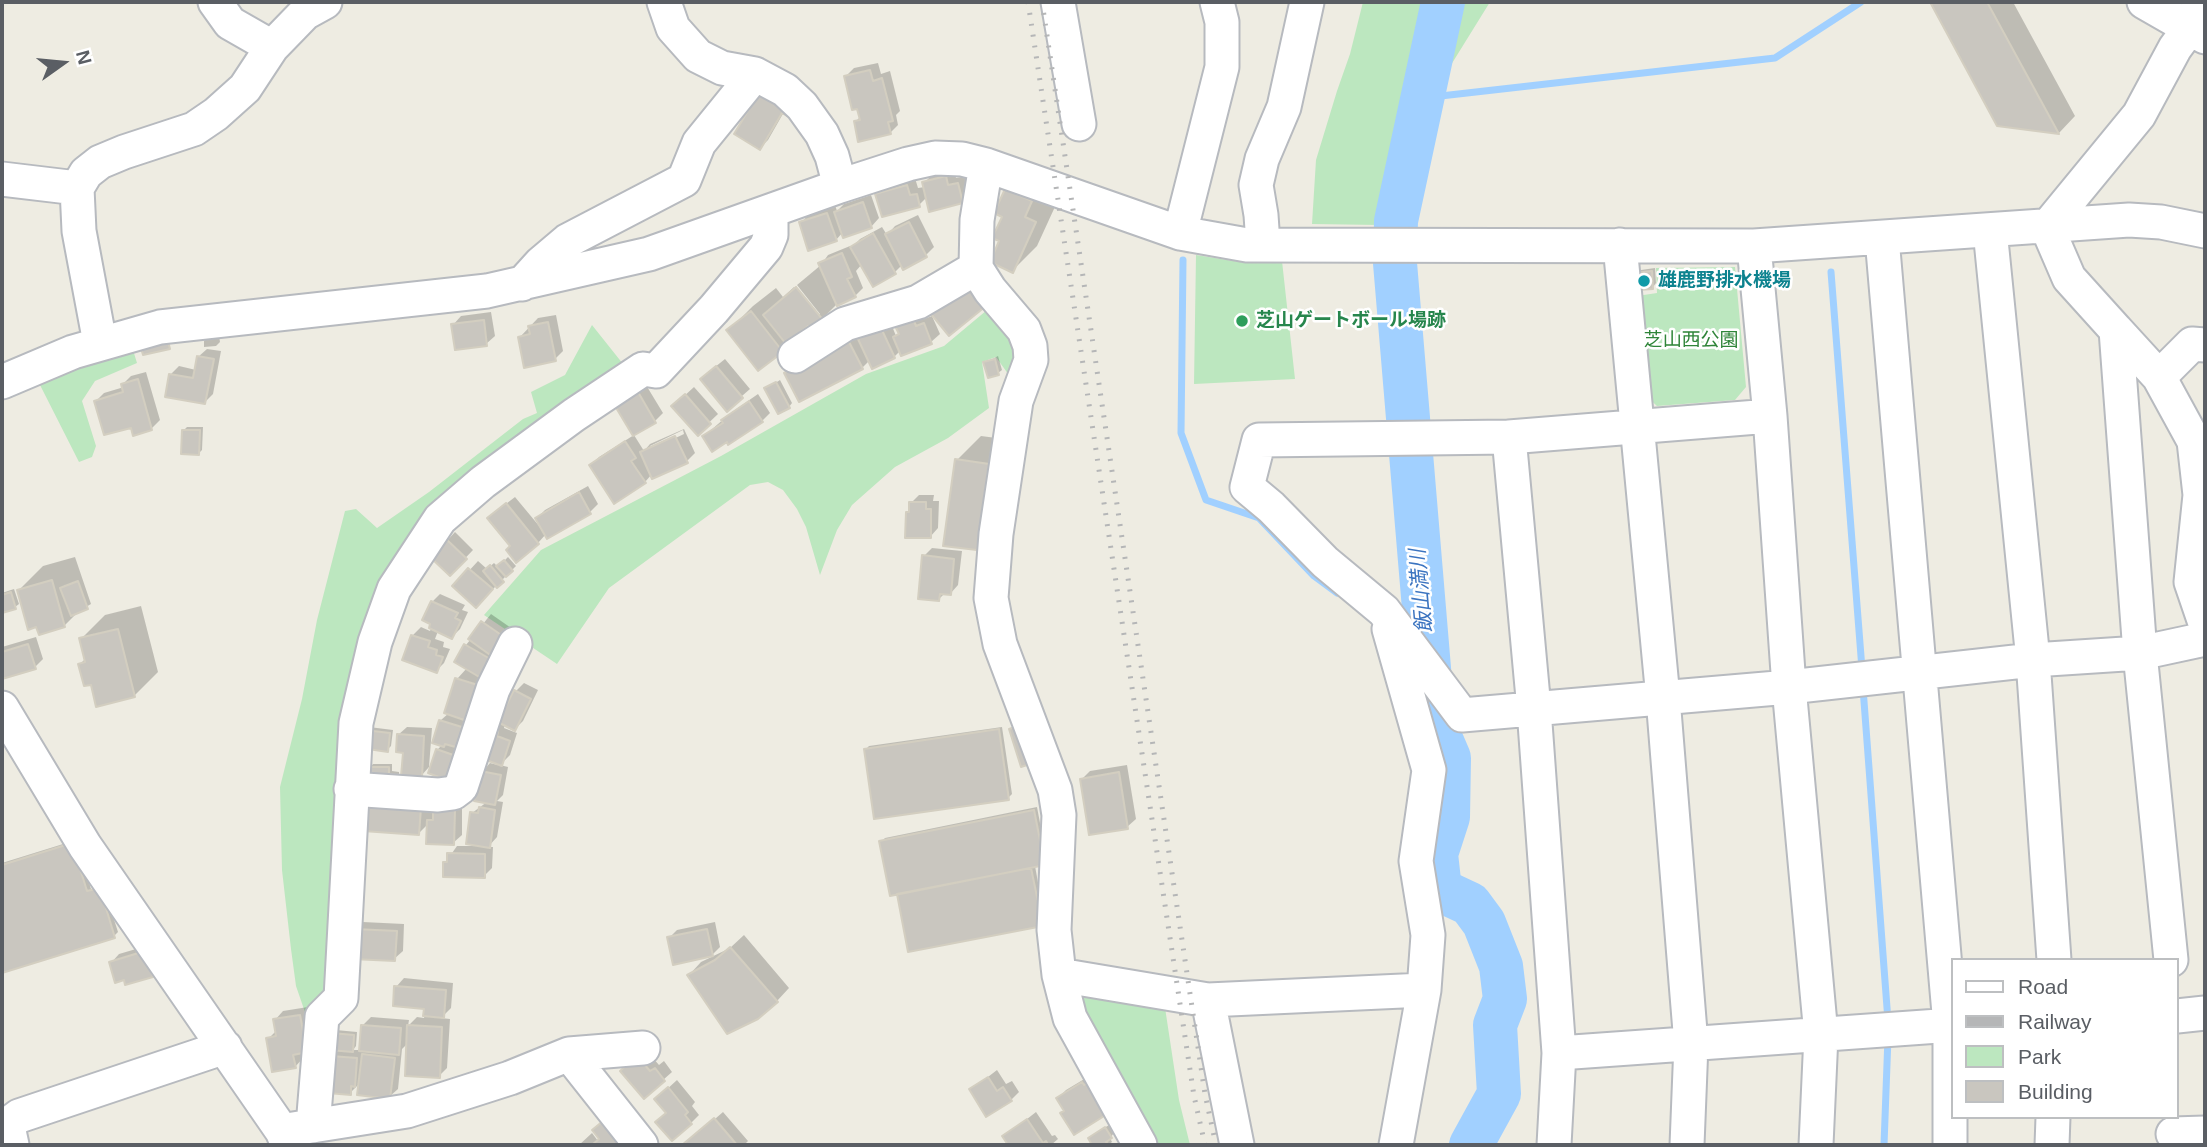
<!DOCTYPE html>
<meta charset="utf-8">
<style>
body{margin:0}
#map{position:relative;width:2207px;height:1147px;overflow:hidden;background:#eeece2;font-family:Arial,sans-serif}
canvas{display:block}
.frame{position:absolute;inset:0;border:4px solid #5a5e64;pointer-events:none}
.legend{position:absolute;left:1951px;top:958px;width:228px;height:161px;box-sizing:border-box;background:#fff;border:2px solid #bdbfc1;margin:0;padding:9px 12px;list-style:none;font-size:21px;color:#5a5e64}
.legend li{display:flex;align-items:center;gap:14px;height:35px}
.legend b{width:35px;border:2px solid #bdbfc1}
.north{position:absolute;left:28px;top:28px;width:70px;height:70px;-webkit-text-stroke:5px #fff;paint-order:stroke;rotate:75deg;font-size:19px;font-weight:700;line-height:28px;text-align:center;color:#5a5e64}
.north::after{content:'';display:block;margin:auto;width:24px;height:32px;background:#5a5e64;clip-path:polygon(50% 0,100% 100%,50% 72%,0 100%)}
</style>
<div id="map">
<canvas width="2207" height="1147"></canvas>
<div class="frame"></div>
<ul class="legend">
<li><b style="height:9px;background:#fff"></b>Road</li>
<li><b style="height:9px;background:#b5b6b7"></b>Railway</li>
<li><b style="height:19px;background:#bce7bf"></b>Park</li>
<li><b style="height:19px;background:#c9c6bf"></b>Building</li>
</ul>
<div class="north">N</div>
</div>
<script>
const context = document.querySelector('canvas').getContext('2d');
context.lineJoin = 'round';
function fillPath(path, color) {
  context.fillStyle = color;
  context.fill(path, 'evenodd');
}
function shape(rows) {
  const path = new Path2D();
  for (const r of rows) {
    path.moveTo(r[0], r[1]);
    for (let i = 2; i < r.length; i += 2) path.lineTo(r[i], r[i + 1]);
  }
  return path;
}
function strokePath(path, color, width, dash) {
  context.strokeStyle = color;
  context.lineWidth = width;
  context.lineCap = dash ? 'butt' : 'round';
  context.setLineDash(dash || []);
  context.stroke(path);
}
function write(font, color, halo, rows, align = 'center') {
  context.font = font + ' Arial,"Noto Sans JP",sans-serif';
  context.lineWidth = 5;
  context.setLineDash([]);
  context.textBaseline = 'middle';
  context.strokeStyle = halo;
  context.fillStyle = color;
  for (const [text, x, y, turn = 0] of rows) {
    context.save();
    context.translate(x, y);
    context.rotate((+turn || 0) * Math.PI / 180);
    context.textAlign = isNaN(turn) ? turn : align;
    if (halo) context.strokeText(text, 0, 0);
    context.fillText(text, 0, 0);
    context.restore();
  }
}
const green = shape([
 [1363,2,1426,2,1379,225,1312,224,1316,160,1337,91,1350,54],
 [1457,2,1490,2,1441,81],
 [1196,255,1246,263,1282,261,1295,379,1194,384],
 [1735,267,1746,387,1735,400,1657,406,1645,395,1637,296,1657,293,1656,268],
 [993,305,1018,338,1016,385,996,357,982,362,989,408,948,438,895,467,852,505,837,530,820,575,806,527,797,509,783,490,768,482,750,485,609,588,557,664,484,615,541,550,721,456,866,374,944,346],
 [592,325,627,369,386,587,332,994,307,1018,296,986,291,949,282,870,280,787,302,699,317,620,345,511,356,509,377,528,429,492,523,419,537,413,531,392,565,375],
 [133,350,137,363,95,381,82,401,96,446,92,457,79,462,40,385,89,362],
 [1078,985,1164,1001,1179,1100,1190,1145,1151,1145,1076,1014]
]);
const shadow = shape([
 [1932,2,2013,2,2075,116,2059,133,1998,124],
 [878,63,881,74,890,71,900,111,896,115,898,125,890,133,855,122,861,116,845,77,854,68],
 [764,87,784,112,768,140,760,148],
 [954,169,956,178,966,176,971,193,962,201,927,197,919,205,877,194,886,186,915,178,918,188,925,187,924,183,932,175],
 [1006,190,1059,198,1037,246,1013,270,1001,240],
 [871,195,879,218,871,227,843,232,836,240,801,223,809,214,835,205,837,211,844,204],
 [918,215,934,247,926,255,904,267,903,264,895,272,862,264,856,271,863,288,855,296,837,304,822,319,808,324,782,351,729,330,753,306,776,288,783,297,794,287,817,316,820,314,797,285,821,265,828,255,850,246,851,248,860,239,882,227,887,235,895,226],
 [1655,268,1656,283,1653,287,1637,273,1641,270],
 [491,312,495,336,486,344,453,325,461,316],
 [921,312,924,319,932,316,940,334,931,342,901,350,894,357,870,360,862,368,810,349,890,321,896,336],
 [556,315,563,351,555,359,520,337,538,318],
 [219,336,220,342,216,346,204,347,204,341,207,337],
 [207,349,221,351,213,394,205,402,170,375,179,366,196,370,198,357],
 [998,356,1002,370,998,373,985,363],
 [725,359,750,389,727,409,710,371],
 [146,372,160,420,151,429,132,426,96,401,104,393,124,387,123,384,131,376],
 [780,380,792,403,789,407,766,389],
 [646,385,663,413,655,421,634,434,617,406],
 [694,387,718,414,698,433,682,398],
 [758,394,770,413,762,421,704,436,732,412],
 [187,427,203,427,202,450,199,453,183,431],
 [684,429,695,453,687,461,652,474,645,482,591,465,599,457,634,435,644,451,650,444],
 [683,430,684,434,650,450,650,446],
 [981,436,1012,440,1000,524,976,548,957,460],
 [588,486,598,504,590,512,548,537,546,534,538,543,512,546,498,510,515,497,540,527,542,526,537,518,545,510],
 [919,495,934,495,933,501,939,501,938,528,930,537,908,512,911,509,911,503],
 [455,532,473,550,450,574,432,557],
 [932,548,962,551,958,585,950,594,945,593,939,599,924,556],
 [75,557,91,604,79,611,64,626,19,590,43,566],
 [508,557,516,566,484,598,455,586,478,561,487,569,494,563,498,567],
 [14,589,19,604,15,607,2,611,2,593],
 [440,594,465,605,462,610,468,612,460,629,452,637,438,631,435,639,444,642,443,647,450,649,444,663,436,671,412,636,421,627,430,631,433,624,432,602],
 [141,606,158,672,134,696,92,683,80,664,86,658,81,639,105,615],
 [491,614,514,630,459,771,437,750,442,745,434,742,441,720,449,713,457,679,467,668,456,661,466,645],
 [36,637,43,659,35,667,2,678,2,647],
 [524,683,538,690,523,721,515,729,505,724,504,728,517,733,510,755,500,765,508,767,503,795,497,801,503,802,497,837,488,847,493,847,492,868,484,876,445,863,457,846,478,846,472,813,487,802,482,772,490,763,498,765,499,763,483,757,498,710,507,702,509,703,516,691],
 [369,727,393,730,391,746,387,750,366,730],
 [407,727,432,728,429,767,421,776,405,751,398,735],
 [1002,727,1012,794,1008,798,866,749,869,746],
 [373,764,392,764,392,771,399,772,399,778,462,801,462,835,453,843,429,823,419,833,370,768],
 [1127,765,1136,819,1127,827,1082,779,1090,771],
 [1037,807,1047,860,1035,866,1045,921,898,892,881,842,885,838],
 [76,840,91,889,103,885,118,932,114,936,2,971,2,863],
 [363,922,404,924,403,951,394,959,355,930],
 [715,922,720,947,712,955,669,938,677,930],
 [744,935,789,988,777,1001,689,975,701,962,730,948],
 [153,944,160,967,152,975,111,963,119,954],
 [404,978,453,983,451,1008,441,1018,450,1019,447,1068,439,1076,408,1043,402,1049,398,1089,389,1097,360,1083,350,1093,332,1057,340,1049,336,1030,357,1032,356,1046,353,1050,361,1050,362,1026,371,1017,409,1020,408,1026,417,1017,424,1018,426,1007,396,987],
 [308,1007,314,1042,302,1051,303,1058,295,1067,268,1039,277,1030,275,1020,283,1011],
 [646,1050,659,1065,664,1061,672,1072,644,1097,622,1071],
 [997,1070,1006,1084,1012,1081,1019,1092,1011,1100,971,1090],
 [1091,1075,1116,1103,1062,1113,1065,1110,1058,1098,1066,1090],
 [677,1080,695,1102,692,1106,699,1115,691,1123,668,1112,665,1091],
 [723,1112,748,1141,744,1145,685,1145],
 [1036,1112,1052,1136,1055,1135,1058,1139,1051,1145,1010,1145,1004,1137],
 [1109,1125,1114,1133,1110,1138,1112,1142,1108,1145,1092,1145,1093,1135],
 [592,1133,598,1141,619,1141,614,1145,579,1145]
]);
const stream = shape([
 [1423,98,1775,58,1861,2],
 [1183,260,1181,433,1206,500,1259,518,1314,576,1337,593],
 [1831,272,1862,669],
 [1863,688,1888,1021],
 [1884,1145,1888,1037]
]);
const river = shape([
 [1443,2,1396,221,1395,263,1430,680,1437,730,1449,758,1448,817,1436,854,1440,890,1470,904,1484,923,1501,966,1505,999,1495,1025,1499,1094,1471,1145]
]);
const building = shape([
 [1930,2,1987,2,2059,134,1997,126,1930,2],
 [870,70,873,81,882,78,893,121,888,122,891,134,858,142,854,121,860,120,857,109,852,110,844,76,870,70],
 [763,86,794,105,787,116,782,113,760,150,734,134,763,86],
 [946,176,948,185,958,183,963,203,929,212,922,182,946,176],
 [907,185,910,195,917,194,920,207,882,217,875,194,907,185],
 [1005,189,1032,201,1025,217,1036,222,1013,273,990,262,999,241,992,238,1002,217,994,213,1005,189],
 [863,202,872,228,843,238,834,212,863,202],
 [827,213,837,241,808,251,799,222,827,213],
 [909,222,927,257,903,270,885,234,909,222],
 [873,233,896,274,873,287,850,247,873,233],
 [842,253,852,277,847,279,856,297,837,306,818,263,842,253],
 [1652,271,1653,289,1637,290,1635,273,1652,271],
 [968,284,986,306,949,336,931,314,968,284],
 [796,287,823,320,811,330,808,326,786,344,763,315,796,287],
 [751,311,783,352,758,371,726,330,751,311],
 [913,319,916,326,924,323,932,344,901,356,893,337,899,334,895,326,913,319],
 [484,320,487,346,455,350,451,324,484,320],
 [548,322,556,361,524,368,518,337,530,334,528,326,548,322],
 [881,328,895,358,872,369,858,339,881,328],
 [848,340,863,369,799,402,784,373,848,340],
 [168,341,170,349,143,355,141,348,168,341],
 [197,356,214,359,205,404,165,397,169,374,193,378,197,356],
 [995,359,999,375,988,378,983,362,995,359],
 [716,366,743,398,727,412,700,379,716,366],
 [138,379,152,430,133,436,131,428,104,435,94,401,123,392,121,384,138,379],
 [776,382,790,408,778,414,764,388,776,382],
 [638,392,656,423,633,436,615,406,638,392],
 [685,394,711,424,698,436,671,406,685,394],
 [749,401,763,422,728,445,727,442,712,452,702,436,723,423,721,420,749,401],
 [182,430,200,430,199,455,181,454,182,430],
 [675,436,688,463,652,479,640,452,675,436],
 [625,441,636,458,631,461,646,483,614,504,589,465,625,441],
 [955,459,989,464,977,550,943,546,955,459],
 [579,492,591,514,547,539,535,518,579,492],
 [909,502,926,502,926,509,931,509,931,538,905,538,906,512,909,512,909,502],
 [506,503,539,544,516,563,506,550,510,546,487,518,506,503],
 [446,539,467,559,450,576,430,557,446,539],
 [922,555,954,559,951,595,940,594,939,601,918,599,922,555],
 [504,560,513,571,506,577,496,566,504,560],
 [490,565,504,582,497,588,483,571,490,565],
 [468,568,493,589,476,608,452,586,468,568],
 [52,580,65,627,39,635,36,627,28,630,17,590,52,580],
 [78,581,88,609,71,616,60,588,78,581],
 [11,592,16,609,2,613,2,595,11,592],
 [431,601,458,613,455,618,461,621,452,639,429,628,430,624,422,620,431,601],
 [481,621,507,639,493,657,468,639,481,621],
 [118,629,135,697,96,707,91,685,84,686,78,664,85,662,79,638,118,629],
 [411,635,430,641,428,647,437,650,436,655,443,657,437,673,402,660,411,635],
 [28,644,36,669,2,679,2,652,28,644],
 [464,644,492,660,481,678,454,662,464,644],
 [455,678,481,686,470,722,444,713,455,678],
 [514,690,531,699,515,731,492,719,497,709,503,712,514,690],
 [439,720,465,728,459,748,445,744,444,747,432,743,439,720],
 [1024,724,1036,762,1021,767,1009,729,1024,724],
 [491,728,498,731,497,736,510,741,502,766,481,758,491,728],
 [999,729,1009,800,874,819,864,749,999,729],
 [364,730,390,733,388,752,361,748,364,730],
 [397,734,424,736,422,777,401,776,403,753,396,752,397,734],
 [436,749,459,757,452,782,428,773,436,749],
 [368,767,389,767,389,774,396,775,396,783,368,783,368,767],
 [480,771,501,775,495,805,474,801,480,771],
 [1119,772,1128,829,1089,835,1080,779,1119,772],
 [365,804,421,807,419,835,363,831,365,804],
 [479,807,495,810,490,848,466,844,470,812,478,813,479,807],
 [433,808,455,809,454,845,426,844,427,820,433,820,433,808],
 [1034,810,1045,865,890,896,879,841,1034,810],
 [72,843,87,891,100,888,115,938,2,973,2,865,72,843],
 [447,853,485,854,485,878,443,877,443,862,447,862,447,853],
 [1031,868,1043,926,908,952,897,894,1031,868],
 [353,929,397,931,395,961,352,959,353,929],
 [707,929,713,956,673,965,667,937,707,929],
 [730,947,778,1002,758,1019,727,1034,687,975,715,960,730,947],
 [145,951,153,977,125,985,124,980,115,983,109,962,145,951],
 [394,986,446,990,444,1018,423,1016,424,1009,393,1006,394,986],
 [300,1015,307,1052,293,1055,296,1068,272,1072,266,1038,276,1036,273,1019,300,1015],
 [361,1025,401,1028,399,1055,359,1051,361,1025],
 [407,1025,442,1027,440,1078,405,1076,407,1025],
 [331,1033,354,1035,353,1052,330,1050,331,1033],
 [362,1054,395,1058,390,1099,357,1095,362,1054],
 [330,1056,357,1058,355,1087,351,1086,351,1095,328,1093,330,1056],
 [637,1056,650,1071,655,1068,665,1081,644,1099,620,1071,637,1056],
 [988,1077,997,1091,1003,1087,1012,1101,986,1117,969,1089,988,1077],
 [1092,1080,1109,1113,1074,1135,1060,1113,1064,1111,1056,1098,1082,1082,1084,1085,1092,1080],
 [668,1087,688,1112,685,1115,692,1124,672,1141,655,1122,666,1113,654,1099,668,1087],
 [714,1118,737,1145,682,1145,714,1118],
 [1027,1119,1043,1143,1046,1141,1048,1145,1008,1145,1002,1136,1027,1119],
 [603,1121,621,1142,617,1145,592,1145,599,1139,592,1130,603,1121],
 [1105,1127,1112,1138,1106,1142,1109,1145,1092,1145,1088,1138,1105,1127]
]);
const minor = shape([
 [215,2,230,23,272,47],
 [664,2,673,28,698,56,722,68,755,74,785,90,802,106,822,134,832,156,840,186],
 [1058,2,1079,124],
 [2144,2,2205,37],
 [986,165,977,220,976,268,990,290,1024,330,1030,346,1031,360,1016,401,996,534,991,598,1000,644,1055,790,1059,815,1054,930,1059,975,1070,1018,1140,1145],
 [2,179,77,188],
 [1990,230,2033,660,2054,960],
 [1180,233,1222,67,1222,22,1217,2],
 [1882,238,1950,1025,1950,1145],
 [1263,244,1261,215,1256,185,1262,159,1284,107,1307,2],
 [1620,245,1663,698,1691,1044,1687,1145],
 [1754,246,1770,416,1789,687,1821,1035,1816,1145],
 [522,284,541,263,567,241,684,180,699,143,755,74],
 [2116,330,2159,377,2194,441,2200,495,2191,582,2205,623],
 [100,343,79,231,77,188,86,173,100,162,124,152,194,129,216,114,245,88,272,47,305,13,325,2],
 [795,356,845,324,918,302,976,268],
 [2159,377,2192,344,2205,345],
 [2,382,73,352,160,327,487,291,649,254,840,186,908,164,935,158,962,159,986,165,1180,233,1247,245,1754,246,2129,220,2161,222,2205,231],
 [1770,416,1509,437,1259,440,1247,487,1271,507,1325,562,1384,611,1462,715,1789,687,2033,660,2140,653,2205,639],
 [1509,437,1534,709,1559,1053,1554,1145],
 [1389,629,1429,770,1416,861,1428,935,1424,990,1396,1145],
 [2,708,85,846,282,1131,288,1145],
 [351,789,438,795,453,793,461,787,493,689,515,644],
 [2171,960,2140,653,2116,330,2069,278,2047,227,2139,115,2175,48,2189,29,2200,2],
 [1059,975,1208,1000,1424,990],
 [1208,1000,1237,1145],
 [2177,1016,2205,1013],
 [1559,1053,1953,1025],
 [569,1054,641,1145],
 [313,1126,322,1017,341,998,356,723,375,642,394,589,440,519,483,482,574,415,643,369,656,371,714,309,766,247,771,235,771,211],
 [293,1129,407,1111,510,1078,569,1054,643,1048],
 [2173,1134,2205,1133],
 [12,1145,9,1131,11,1122,19,1116,225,1047],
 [2052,1145,2053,1117]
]);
const rail = shape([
 [1028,2,1194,1096,1205,1145],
 [1042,2,1205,1094,1216,1145]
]);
const markers = [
 [1644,281,7,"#0f9aa8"],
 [1242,321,7,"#2e9e5b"]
];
const cultureNames = [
 ["雄鹿野排水機場",1658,281]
];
const leisureNames = [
 ["芝山ゲートボール場跡",1256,321]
];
const parkNames = [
 ["芝山西公園",1691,341]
];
const waterNames = [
 ["飯山満川",1422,591,-95]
];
fillPath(green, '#bce7bf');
fillPath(shadow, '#0003');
strokePath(stream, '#a1d0ff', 7);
strokePath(river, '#a1d0ff', 44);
fillPath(building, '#c9c6bf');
strokePath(building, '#d3cec0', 2);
strokePath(minor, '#b7babf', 37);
strokePath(minor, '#fff', 33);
strokePath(rail, '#b5b6b7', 5, [2, 9]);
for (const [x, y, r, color] of markers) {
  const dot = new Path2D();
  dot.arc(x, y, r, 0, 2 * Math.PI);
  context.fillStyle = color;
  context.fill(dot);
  strokePath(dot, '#fff', 2.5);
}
write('bold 19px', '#0d838f', '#fff', cultureNames, 'left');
write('bold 19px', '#27864d', '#fff', leisureNames, 'left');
write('19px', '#2f8539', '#fff', parkNames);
write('italic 21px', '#3b74c0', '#fff', waterNames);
</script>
